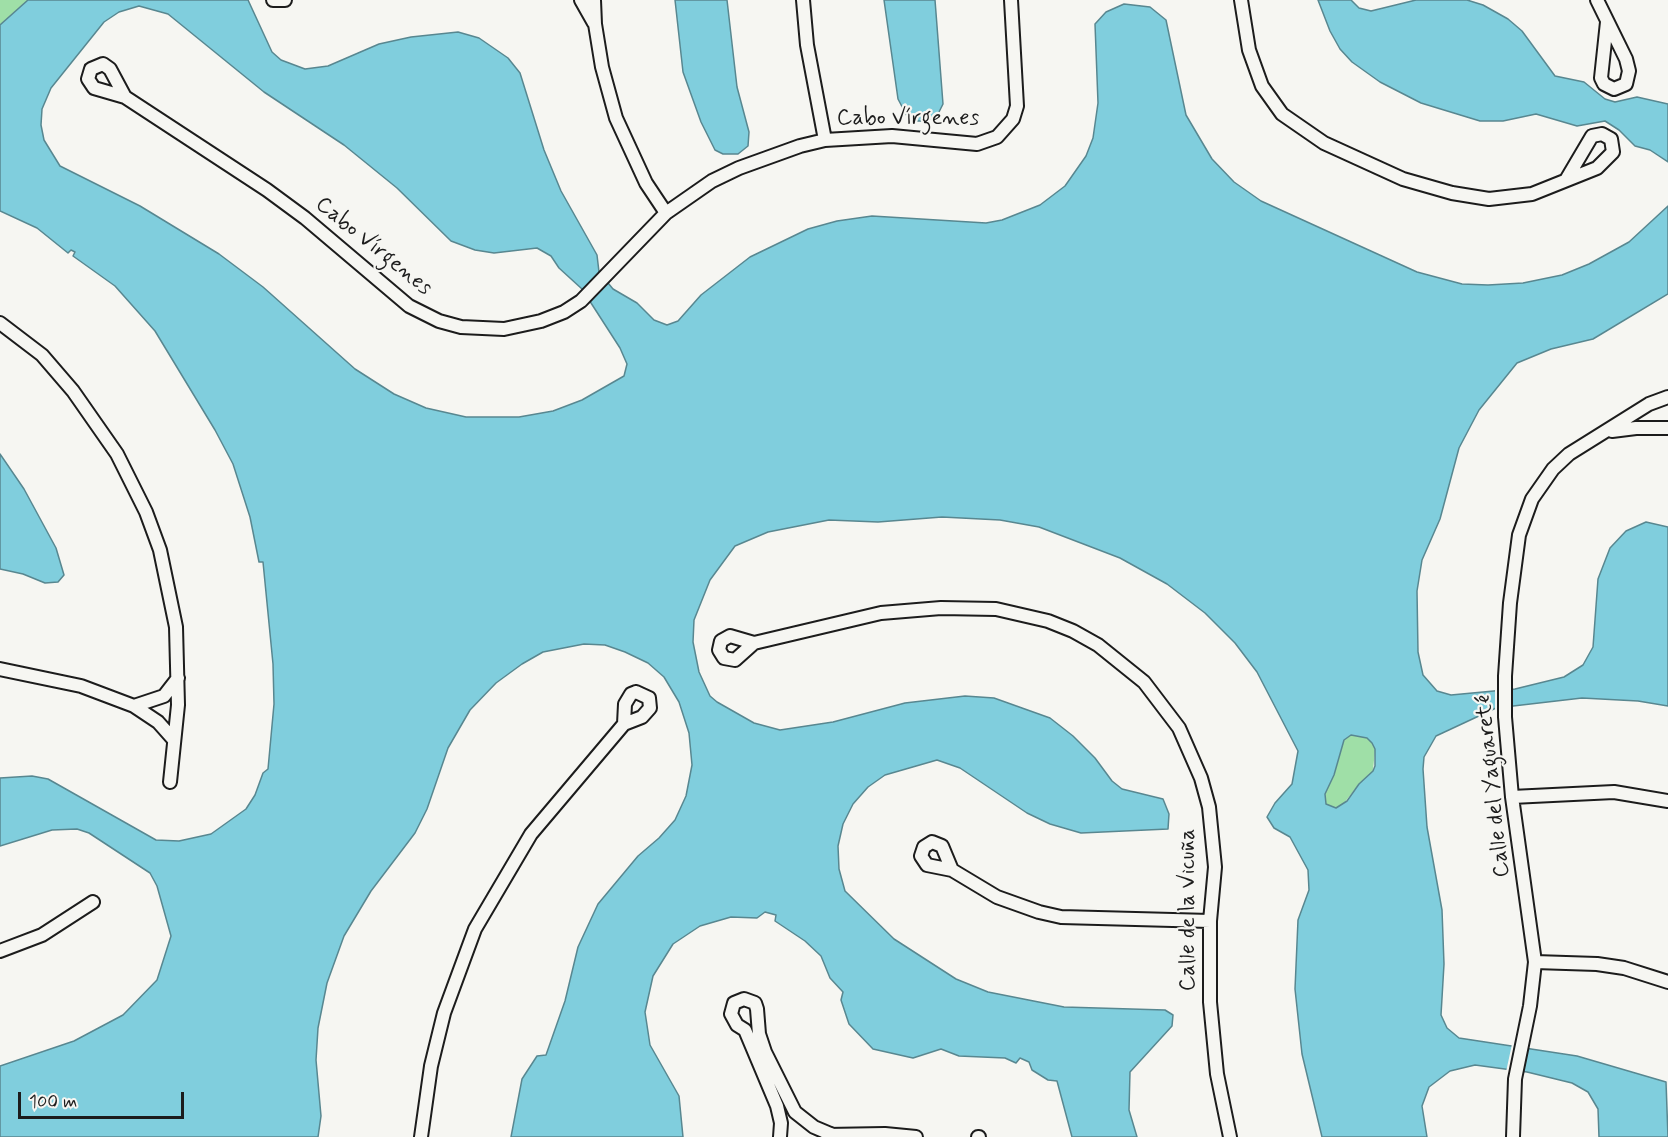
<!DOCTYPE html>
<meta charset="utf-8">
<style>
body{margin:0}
#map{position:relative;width:1668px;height:1137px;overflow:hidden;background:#f6f6f2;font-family:Mynerve,sans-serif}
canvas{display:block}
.scale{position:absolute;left:18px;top:1092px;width:166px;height:27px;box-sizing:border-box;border:3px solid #1c1c1c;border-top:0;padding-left:8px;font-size:18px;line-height:21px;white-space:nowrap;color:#1c1c1c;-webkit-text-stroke:4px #f6f6f2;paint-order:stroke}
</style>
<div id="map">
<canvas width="1668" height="1137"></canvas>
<div class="scale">100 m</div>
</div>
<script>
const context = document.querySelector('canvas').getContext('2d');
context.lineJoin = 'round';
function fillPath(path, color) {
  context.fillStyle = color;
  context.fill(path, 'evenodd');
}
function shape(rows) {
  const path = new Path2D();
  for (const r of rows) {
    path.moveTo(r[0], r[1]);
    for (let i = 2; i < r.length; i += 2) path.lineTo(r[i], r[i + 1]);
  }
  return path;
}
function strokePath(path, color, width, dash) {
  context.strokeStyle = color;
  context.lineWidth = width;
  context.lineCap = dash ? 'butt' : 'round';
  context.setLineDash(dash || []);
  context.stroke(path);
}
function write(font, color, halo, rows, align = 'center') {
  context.font = font + ' Mynerve,sans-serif';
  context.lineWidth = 4.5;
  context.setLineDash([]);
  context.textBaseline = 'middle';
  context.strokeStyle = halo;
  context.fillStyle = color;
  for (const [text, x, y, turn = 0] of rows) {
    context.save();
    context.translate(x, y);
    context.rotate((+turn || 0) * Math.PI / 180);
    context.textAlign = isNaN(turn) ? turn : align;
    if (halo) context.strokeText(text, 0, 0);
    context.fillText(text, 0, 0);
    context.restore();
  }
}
const green = shape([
 [0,0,28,0,0,25],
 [1351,735,1367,738,1372,743,1375,749,1373,771,1359,784,1341,807,1336,808,1326,804,1325,794,1344,740]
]);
const water = shape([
 [28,0,248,0,272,52,281,60,305,69,328,66,379,44,411,37,458,32,479,38,508,58,520,73,544,150,561,191,597,255,599,272,613,289,637,303,654,320,667,325,678,321,701,295,750,257,808,229,837,221,872,216,986,223,1002,220,1040,205,1065,186,1086,156,1093,138,1098,103,1095,24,1106,12,1124,4,1150,7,1166,20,1186,115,1212,159,1234,182,1261,201,1417,272,1462,284,1488,285,1523,283,1562,275,1589,264,1629,242,1668,206,1668,294,1593,339,1551,349,1517,363,1479,410,1459,448,1440,519,1422,560,1417,591,1418,652,1423,675,1437,691,1451,695,1515,689,1564,677,1583,665,1593,647,1598,579,1610,548,1626,531,1646,522,1668,527,1668,706,1638,701,1582,698,1496,708,1436,736,1424,757,1423,769,1427,827,1442,910,1444,964,1441,1015,1447,1028,1459,1038,1577,1056,1666,1082,1668,1137,1599,1137,1598,1109,1588,1092,1572,1083,1527,1072,1475,1065,1450,1071,1429,1087,1422,1106,1427,1137,1322,1137,1302,1054,1295,989,1298,920,1309,890,1308,870,1290,837,1274,828,1267,817,1275,803,1292,784,1298,751,1257,672,1235,643,1205,613,1167,584,1120,558,1039,527,1000,520,942,517,878,522,829,520,768,532,735,546,710,580,694,620,693,642,699,672,710,696,717,702,754,723,780,730,833,722,905,703,965,696,994,698,1050,718,1073,736,1095,758,1112,781,1122,789,1163,799,1169,814,1168,829,1081,833,1050,824,1027,813,960,768,937,760,885,775,868,787,853,804,843,824,838,846,839,869,845,891,894,939,956,979,988,992,1064,1007,1165,1010,1173,1015,1172,1026,1130,1072,1129,1110,1137,1137,1072,1137,1057,1081,1048,1080,1032,1070,1029,1062,1020,1058,1016,1063,1005,1058,959,1056,941,1049,913,1058,873,1049,849,1024,841,1000,843,992,830,978,821,956,805,941,775,921,776,915,765,912,757,918,731,917,700,926,673,944,653,976,645,1012,650,1045,679,1096,683,1137,511,1137,522,1079,537,1056,546,1055,565,1001,578,947,598,904,638,856,659,838,675,820,686,796,692,765,689,733,679,702,664,677,648,663,625,652,605,645,584,644,543,652,522,664,496,683,470,710,448,748,427,809,415,833,371,891,344,936,327,983,318,1028,316,1060,321,1116,318,1137,0,1137,0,1066,74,1041,123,1015,157,980,171,936,157,886,150,873,89,833,77,829,52,830,0,846,0,778,32,776,48,779,156,840,179,841,211,834,246,809,255,795,263,773,268,769,274,704,273,664,263,562,259,562,250,517,233,464,215,430,155,331,115,286,73,256,75,252,71,250,68,253,37,228,0,211,0,25,28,0],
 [139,6,168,14,264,92,344,145,397,188,451,241,475,250,494,253,537,248,551,256,559,268,582,289,620,348,627,364,624,376,582,400,553,411,519,417,466,417,426,408,394,394,355,369,263,287,219,254,140,206,60,166,44,140,41,125,42,109,51,88,104,22,119,12,139,6],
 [1351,735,1367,738,1372,743,1375,749,1375,766,1373,771,1359,784,1347,801,1336,808,1326,804,1325,794,1334,775,1344,740,1351,735],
 [675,0,727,0,737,87,749,132,748,146,738,154,723,154,715,150,701,122,683,72,675,0],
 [884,0,935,0,943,104,938,114,927,121,914,121,908,118,898,99,884,0],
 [1318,0,1351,0,1359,8,1371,11,1416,0,1467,0,1483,5,1508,19,1522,31,1555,76,1584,82,1605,99,1615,102,1637,97,1668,104,1668,162,1650,150,1635,146,1619,130,1605,121,1577,126,1536,114,1503,121,1480,121,1421,103,1380,82,1352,62,1340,49,1330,31,1318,0],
 [0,454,24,489,56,548,64,575,58,582,45,583,23,574,0,569,0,454]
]);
const pier = shape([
 [1495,686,1512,686,1513,711,1495,712],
 [1512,1044,1528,1047,1523,1075,1506,1072]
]);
const minor = shape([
 [273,0,285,0],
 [581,0,594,23],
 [594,0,595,24,602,67,616,118,646,183,666,213],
 [803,0,807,45,825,140],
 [1241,0,1249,50,1262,86,1282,114,1324,143,1403,179,1452,193,1489,199,1532,194,1597,168,1613,152,1611,139,1602,134,1592,136,1566,180],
 [1597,0,1626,59,1629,71,1626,84,1614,89,1604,84,1601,78,1607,22],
 [125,97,110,69,103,64,91,69,88,79,94,88,125,97,267,190,305,218,409,306,439,321,461,327,504,329,541,321,564,312,581,301,666,213,712,181,739,168,800,146,825,140,892,136,977,144,997,137,1013,119,1017,106,1011,0],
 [0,323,42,355,73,391,117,454,146,512,160,550,176,627,178,705,170,782],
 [1612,431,1636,428,1668,428],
 [754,643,735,660,724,658,719,650,721,641,730,636,754,643,881,613,941,608,996,609,1048,621,1073,631,1098,645,1144,682,1179,728,1201,778,1209,807,1215,867,1210,921,1210,1002,1217,1074,1230,1137],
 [0,669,81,686,134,706],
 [636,692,649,698,650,708,642,717,624,724,625,704,631,694,636,692],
 [174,740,158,722,134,706,164,696,178,678],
 [1512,797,1614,792,1668,801],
 [952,870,942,846,932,842,924,847,921,856,927,865,952,870,997,897,1039,912,1061,917,1210,921],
 [0,951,42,935,93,902],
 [1535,962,1597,964,1624,968,1668,982],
 [827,1135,885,1134,916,1137],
 [421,1137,431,1066,444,1013,475,929,531,834,624,724],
 [780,1137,781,1123,777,1106,745,1030,737,1025,731,1014,734,1003,744,999,755,1003,757,1009,759,1034,765,1052,795,1112,814,1127,833,1135],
 [978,1137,979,1137],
 [1513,1137,1515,1079,1530,1006,1535,962,1512,797,1505,717,1505,676,1510,603,1519,535,1532,499,1553,469,1569,454,1649,404,1668,397]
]);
const streetNames = [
 ["Cabo Vírgenes",908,119],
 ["Cabo Vírgenes",373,247,39],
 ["Calle del Yaguareté",1494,786,-96],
 ["Calle de la Vicuña",1189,910,-90]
];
fillPath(green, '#9fdfa7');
fillPath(water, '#80cedd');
strokePath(water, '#588790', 1.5);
fillPath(pier, '#f6f6f2');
strokePath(minor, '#1c1c1c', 16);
strokePath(minor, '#f6f6f2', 12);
write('22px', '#1c1c1c', '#f6f6f2', streetNames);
</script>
